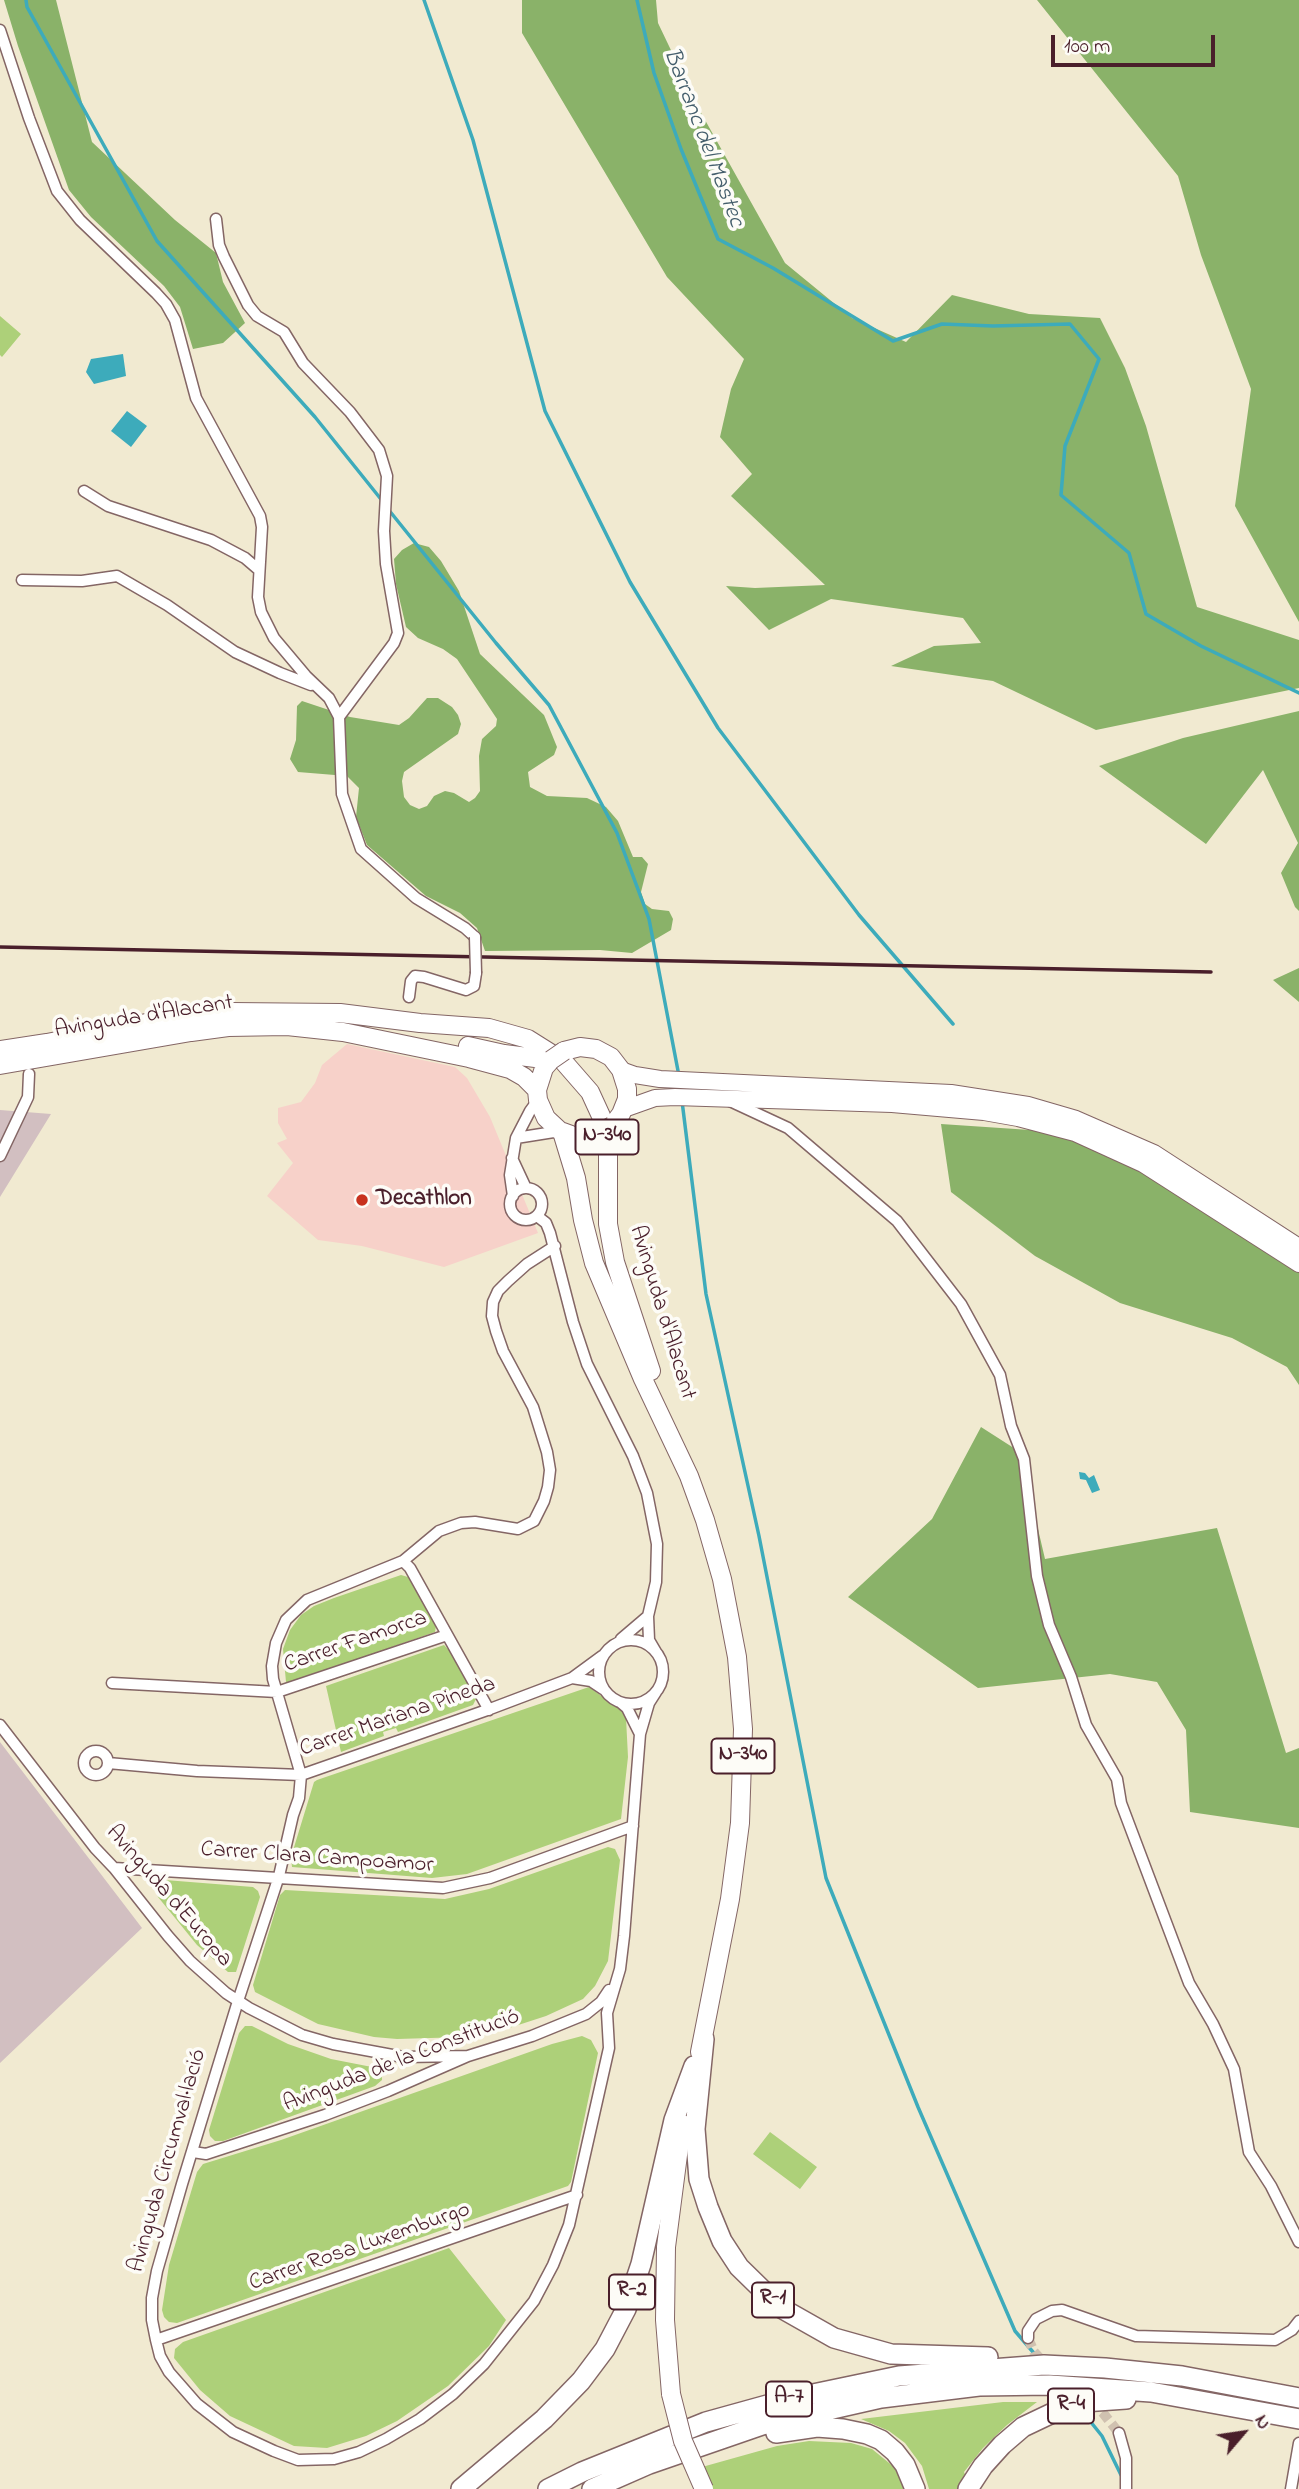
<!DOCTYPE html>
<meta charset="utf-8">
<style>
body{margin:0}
#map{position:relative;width:1299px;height:2489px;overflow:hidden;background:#f1ead1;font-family:"Indie Flower",sans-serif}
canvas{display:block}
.north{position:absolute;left:1208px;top:2398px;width:70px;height:70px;-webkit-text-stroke:5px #fdfcf7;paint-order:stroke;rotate:61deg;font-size:19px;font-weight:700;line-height:28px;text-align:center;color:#4a1f2b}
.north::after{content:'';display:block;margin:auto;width:24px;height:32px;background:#4a1f2b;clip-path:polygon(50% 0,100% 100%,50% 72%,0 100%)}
.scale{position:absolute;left:1051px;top:35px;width:164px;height:32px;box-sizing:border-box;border:4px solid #4a1f2b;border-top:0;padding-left:9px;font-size:21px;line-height:24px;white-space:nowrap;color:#4a1f2b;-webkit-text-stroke:5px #fdfcf7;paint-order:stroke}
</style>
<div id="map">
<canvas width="1299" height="2489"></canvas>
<div class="north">N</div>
<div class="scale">100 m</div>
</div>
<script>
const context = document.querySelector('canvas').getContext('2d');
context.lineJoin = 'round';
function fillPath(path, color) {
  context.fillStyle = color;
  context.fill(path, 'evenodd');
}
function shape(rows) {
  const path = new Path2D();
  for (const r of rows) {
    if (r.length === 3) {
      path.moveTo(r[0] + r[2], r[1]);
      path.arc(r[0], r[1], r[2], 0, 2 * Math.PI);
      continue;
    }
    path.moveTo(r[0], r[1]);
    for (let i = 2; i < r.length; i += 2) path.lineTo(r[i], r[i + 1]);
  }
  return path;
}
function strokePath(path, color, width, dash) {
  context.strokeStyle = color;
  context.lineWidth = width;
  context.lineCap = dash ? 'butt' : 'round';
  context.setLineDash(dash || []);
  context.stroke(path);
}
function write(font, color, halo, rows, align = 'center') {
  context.font = font + ' "Indie Flower",sans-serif';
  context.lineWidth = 7;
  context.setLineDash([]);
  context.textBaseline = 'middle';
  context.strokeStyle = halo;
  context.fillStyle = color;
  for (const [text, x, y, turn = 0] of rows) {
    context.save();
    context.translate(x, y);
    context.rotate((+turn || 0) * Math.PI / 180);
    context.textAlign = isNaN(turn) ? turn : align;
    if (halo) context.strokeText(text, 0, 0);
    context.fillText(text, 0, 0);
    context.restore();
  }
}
const built = shape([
 [347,1044,455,1067,467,1078,490,1117,538,1233,444,1267,362,1246,318,1240,267,1196,293,1163,277,1143,287,1139,278,1123,278,1108,301,1102,315,1083,322,1065]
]);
const industrial = shape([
 [0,1110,51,1114,0,1197],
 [0,1742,142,1928,0,2063]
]);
const green = shape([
 [0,316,21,334,2,357,0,355],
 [401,1575,408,1577,436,1626,435,1632,289,1683,286,1682,283,1649,290,1630,301,1615,314,1606,334,1598],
 [444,1645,451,1652,477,1697,473,1705,398,1732,396,1728,383,1732,384,1736,341,1752,326,1686],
 [589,1687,622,1711,626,1718,628,1757,621,1819,467,1874,432,1878,292,1867,291,1857,314,1782,317,1780],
 [608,1847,615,1849,620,1860,608,1961,595,1986,583,1999,546,2016,506,2029,464,2037,397,2039,374,2037,318,2024,255,1992,253,1985,280,1895,285,1890,445,1899,489,1889],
 [165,1880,253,1887,258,1891,260,1897,236,1972,228,1972,197,1945,158,1897,156,1891,157,1885],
 [245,2026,252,2026,288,2044,331,2059,377,2068,382,2073,382,2080,375,2086,223,2141,215,2141,210,2136,209,2130,239,2033],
 [582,2036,591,2040,598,2053,571,2182,568,2186,177,2323,169,2322,164,2317,162,2310,169,2265,197,2172,203,2164,281,2140,552,2044],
 [770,2132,817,2167,800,2189,753,2154],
 [449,2248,506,2320,489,2346,448,2386,397,2421,366,2436,327,2448,294,2446,230,2416,200,2390,174,2358,175,2349,183,2342],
 [1003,2402,1037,2402,1007,2425,983,2448,964,2472,967,2479,961,2489,929,2489,922,2466,905,2443,889,2431,861,2419],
 [809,2441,851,2443,872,2449,894,2467,905,2489,712,2489,702,2467,777,2446]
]);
const forest = shape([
 [4,0,56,0,92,142,175,220,216,253,223,282,245,323,223,343,193,349,180,307,164,286,91,217,69,190,18,46],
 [522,0,656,0,658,23,700,111,785,263,852,318,906,342,952,295,1029,314,1100,318,1125,368,1146,426,1197,607,1299,640,1299,688,1096,730,993,681,891,666,934,646,981,643,963,618,831,599,769,630,726,586,755,588,825,585,731,496,752,474,720,437,731,389,744,359,667,277,522,33],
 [1037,0,1299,0,1299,622,1235,506,1251,389,1201,255,1178,176],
 [414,543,429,547,441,561,459,591,480,654,544,715,557,747,554,755,528,772,530,787,547,796,587,798,606,807,618,821,633,857,642,857,648,864,641,892,645,904,652,909,669,911,673,919,671,930,632,953,600,950,485,951,477,928,460,913,426,896,367,845,356,817,359,788,347,776,298,772,290,759,296,740,297,706,302,701,350,717,399,725,409,718,427,698,438,698,452,707,458,715,461,724,458,734,404,772,402,781,404,797,410,805,419,809,427,806,434,796,445,791,454,793,469,802,475,798,480,791,479,756,482,739,496,726,497,719,457,659,443,649,418,638,406,627,396,584,394,559,402,550],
 [1299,711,1299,911,1295,907,1281,873,1298,843,1263,770,1206,844,1099,766,1183,738],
 [1299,968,1299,1002,1273,980],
 [941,1124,1075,1133,1299,1264,1299,1385,1287,1367,1232,1338,1120,1303,1035,1256,951,1192],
 [981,1427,1020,1452,1045,1559,1217,1528,1286,1753,1299,1748,1299,1828,1190,1812,1186,1730,1157,1682,1110,1674,978,1688,848,1597,932,1519]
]);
const water = shape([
 [123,354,126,376,94,384,86,372,91,359],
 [127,411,147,426,131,447,111,431],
 [1079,1472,1085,1473,1089,1478,1094,1475,1100,1490,1092,1493,1086,1480,1080,1479]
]);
const stream = shape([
 [26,0,27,7,157,241,315,417,384,503],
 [424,0,473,140,545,411,630,582,718,728,859,915,953,1024],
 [637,0,654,73,681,149,718,239,773,268,893,341,942,324,993,326,1070,324,1099,359,1065,446,1061,495,1129,553,1146,614,1201,646,1299,693],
 [388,509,496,643,549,705,617,833,649,919,679,1076],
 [682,1101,706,1294,759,1536,826,1878,918,2107,1015,2331,1039,2359],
 [1082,2411,1102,2436,1121,2475]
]);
const streetTunnel = shape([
 [1028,2338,1034,2352,1046,2365],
 [1091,2402,1103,2413,1119,2433]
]);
const street = shape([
 [0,30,29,118,57,191,80,220,156,293,166,304,175,320,196,398,260,516,262,527,258,597,261,612,274,638,306,676,329,698,339,717],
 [216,219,219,245,224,257,248,305,257,316,284,332,303,363,350,412,379,450,387,476,384,531,386,564,398,633,394,643,339,717,342,794,361,849,416,898,465,928,475,937],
 [84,491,108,506,211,540,245,558,259,570],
 [22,580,82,581,117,576,167,605,235,652,280,673,311,685],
 [409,997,411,981,415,976,424,977,466,990,474,986,476,973],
 [730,1101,788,1128,897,1221,961,1304,1000,1375,1011,1426,1024,1459,1037,1576,1049,1625,1071,1677,1086,1725,1117,1779,1121,1803,1189,1983,1213,2024,1234,2069,1249,2152,1271,2186,1299,2242],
 [516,1138,560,1131],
 [0,1156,28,1097,29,1074],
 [512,1158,526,1188],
 [526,1204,16],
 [513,1196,510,1175,516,1138,530,1111,538,1100],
 [537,1216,546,1223,550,1233,573,1322,587,1364,633,1456,647,1493,657,1544,656,1582,648,1616,649,1640,656,1652],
 [555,1246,527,1264,508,1281,498,1291,493,1302,492,1316,496,1331,503,1351,533,1407,547,1452,550,1470,548,1487,544,1501,534,1521,518,1529,475,1522,461,1523,439,1531,403,1561,307,1600,286,1620,276,1643,272,1666,273,1679,301,1775,299,1798,293,1815,279,1876,238,2001,182,2184,157,2271,152,2298,152,2320,156,2340,160,2356,169,2372,197,2404,233,2432,274,2451,298,2460,334,2459,359,2452,386,2439,420,2419,453,2394,484,2364,534,2301,553,2265,569,2225,609,2048,607,2013,620,1969,624,1936,640,1734,649,1703,656,1692],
 [403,1561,410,1568,489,1710],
 [621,1639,648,1616],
 [631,1672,32],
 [602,1656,572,1678,591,1681,603,1689],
 [112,1683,277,1692,447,1635],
 [620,1702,627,1708,640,1734],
 [0,1725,95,1848,114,1868,168,1936,190,1961,226,1993,249,2008,302,2035,333,2044,403,2057,468,2056],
 [96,1763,12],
 [108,1763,197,1771,301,1775,490,1709,572,1678],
 [114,1868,443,1888,490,1878,633,1826],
 [193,2152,206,2154,325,2115,388,2091,468,2056,532,2036,586,2014,601,2002,609,1990],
 [1028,2338,1028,2331,1036,2319,1052,2311,1062,2310,1136,2336,1275,2340,1292,2330,1299,2321],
 [156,2340,577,2195],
 [1119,2433,1126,2458,1126,2489],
 [1291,2489,1299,2443]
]);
const secondary = shape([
 [621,1070,635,1075,660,1079,951,1093,1028,1105,1076,1119,1154,1153,1299,1247],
 [624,1109,655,1098,675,1097,892,1104,984,1112,1018,1118,1075,1133,1143,1164,1299,1264]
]);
const primary = shape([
 [468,1046,504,1054,551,1060],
 [0,1050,47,1043,166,1019,232,1012,340,1013,420,1023,489,1028,528,1039,563,1061,590,1092,601,1116,608,1145,608,1224,615,1262,651,1371],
 [564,1051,580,1047,596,1049,611,1057,621,1070,627,1089,627,1099,621,1114,612,1126],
 [551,1060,544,1068,537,1090,538,1100,546,1118,560,1131,571,1135,582,1137,598,1134],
 [0,1065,191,1032,228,1027,287,1026,343,1032,469,1058,510,1069,524,1077,537,1090],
 [562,1132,576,1178,583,1220,594,1263,643,1379,689,1476,705,1520,722,1579,737,1657,743,1729,740,1823,730,1899,700,2052],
 [671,2394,665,2320,666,2247,682,2124]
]);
const highway = shape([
 [704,2039,695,2129,699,2179,708,2207,722,2241,739,2267,781,2308,834,2338,891,2354,988,2357],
 [776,2433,817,2427,843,2429,867,2434,881,2440,895,2452,905,2465,915,2489],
 [461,2489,544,2419,581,2381,605,2349,626,2309,641,2264,674,2120,694,2066],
 [548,2489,582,2472,706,2422,789,2399,899,2376,1044,2365,1105,2368,1182,2376,1299,2398],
 [592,2489,649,2464,762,2425,881,2398,979,2386,1050,2385,1151,2392,1299,2419],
 [968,2489,983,2466,1002,2445,1023,2427,1065,2407,1083,2402,1126,2399]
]);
const rail = shape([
 [0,947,1211,972]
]);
const streetBridge = shape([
 [475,937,476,973]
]);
const primaryBridge = shape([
 [551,1060,564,1051],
 [598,1134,612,1126],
 [671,2394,683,2441,704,2489]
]);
const markers = [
 [362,1200,7,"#c8321e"]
];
const shields = [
 [607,1137,63],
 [743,1756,63],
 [632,2292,46],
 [773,2300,42],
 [789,2399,46],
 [1071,2406,46]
];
const shieldNames = [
 ["N-340",607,1137],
 ["N-340",743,1756],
 ["R-2",632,2292],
 ["R-1",773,2300],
 ["A-7",789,2399],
 ["R-4",1071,2406]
];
const streetNames = [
 ["Avinguda d'Alacant",144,1018,-9],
 ["Avinguda d'Alacant",661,1313,73],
 ["Carrer Famorca",356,1643,-19],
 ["Carrer Mariana Pineda",398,1718,-19],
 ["Carrer Clara Campoamor",317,1859,4],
 ["Avinguda d'Europa",168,1897,49],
 ["Avinguda de la Constitució",402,2062,-21],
 ["Avinguda Circumval·lació",169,2161,-74],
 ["Carrer Rosa Luxemburgo",360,2248,-19]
];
const poiNames = [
 ["Decathlon",376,1200]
];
const waterNames = [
 ["Barranc del Mastec",702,138,69]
];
fillPath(built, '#f7d1c9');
fillPath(industrial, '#d2bfc1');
fillPath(green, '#add079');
fillPath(forest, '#8ab269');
fillPath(water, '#3dabbb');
strokePath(stream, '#3dabbb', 3.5);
strokePath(streetTunnel, '#d0c1b0', 10, [10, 5]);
strokePath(street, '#846665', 13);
strokePath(secondary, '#846665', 18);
strokePath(primary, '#846665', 20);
strokePath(highway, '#846665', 22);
strokePath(street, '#fff', 10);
strokePath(secondary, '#fff', 16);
strokePath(primary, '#fff', 18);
strokePath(highway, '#fff', 19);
strokePath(rail, '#4a1f2b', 3.5);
strokePath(streetBridge, '#846665', 13, []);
strokePath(primaryBridge, '#846665', 20, []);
strokePath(streetBridge, '#fff', 10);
strokePath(primaryBridge, '#fff', 18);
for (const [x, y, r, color] of markers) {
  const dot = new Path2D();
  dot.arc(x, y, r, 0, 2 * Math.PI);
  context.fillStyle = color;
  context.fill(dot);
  strokePath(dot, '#fdfcf7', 2.5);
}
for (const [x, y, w] of shields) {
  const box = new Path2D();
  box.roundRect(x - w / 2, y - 17.5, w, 35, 5);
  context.fillStyle = '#fdfcf7';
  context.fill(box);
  strokePath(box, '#4a1f2b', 2);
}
write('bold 21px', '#4a1f2b', null, shieldNames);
write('23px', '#4a1f2b', '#fdfcf7', streetNames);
write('bold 23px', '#4a1f2b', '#fdfcf7', poiNames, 'left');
write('italic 24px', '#445e6c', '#fdfcf7', waterNames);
</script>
